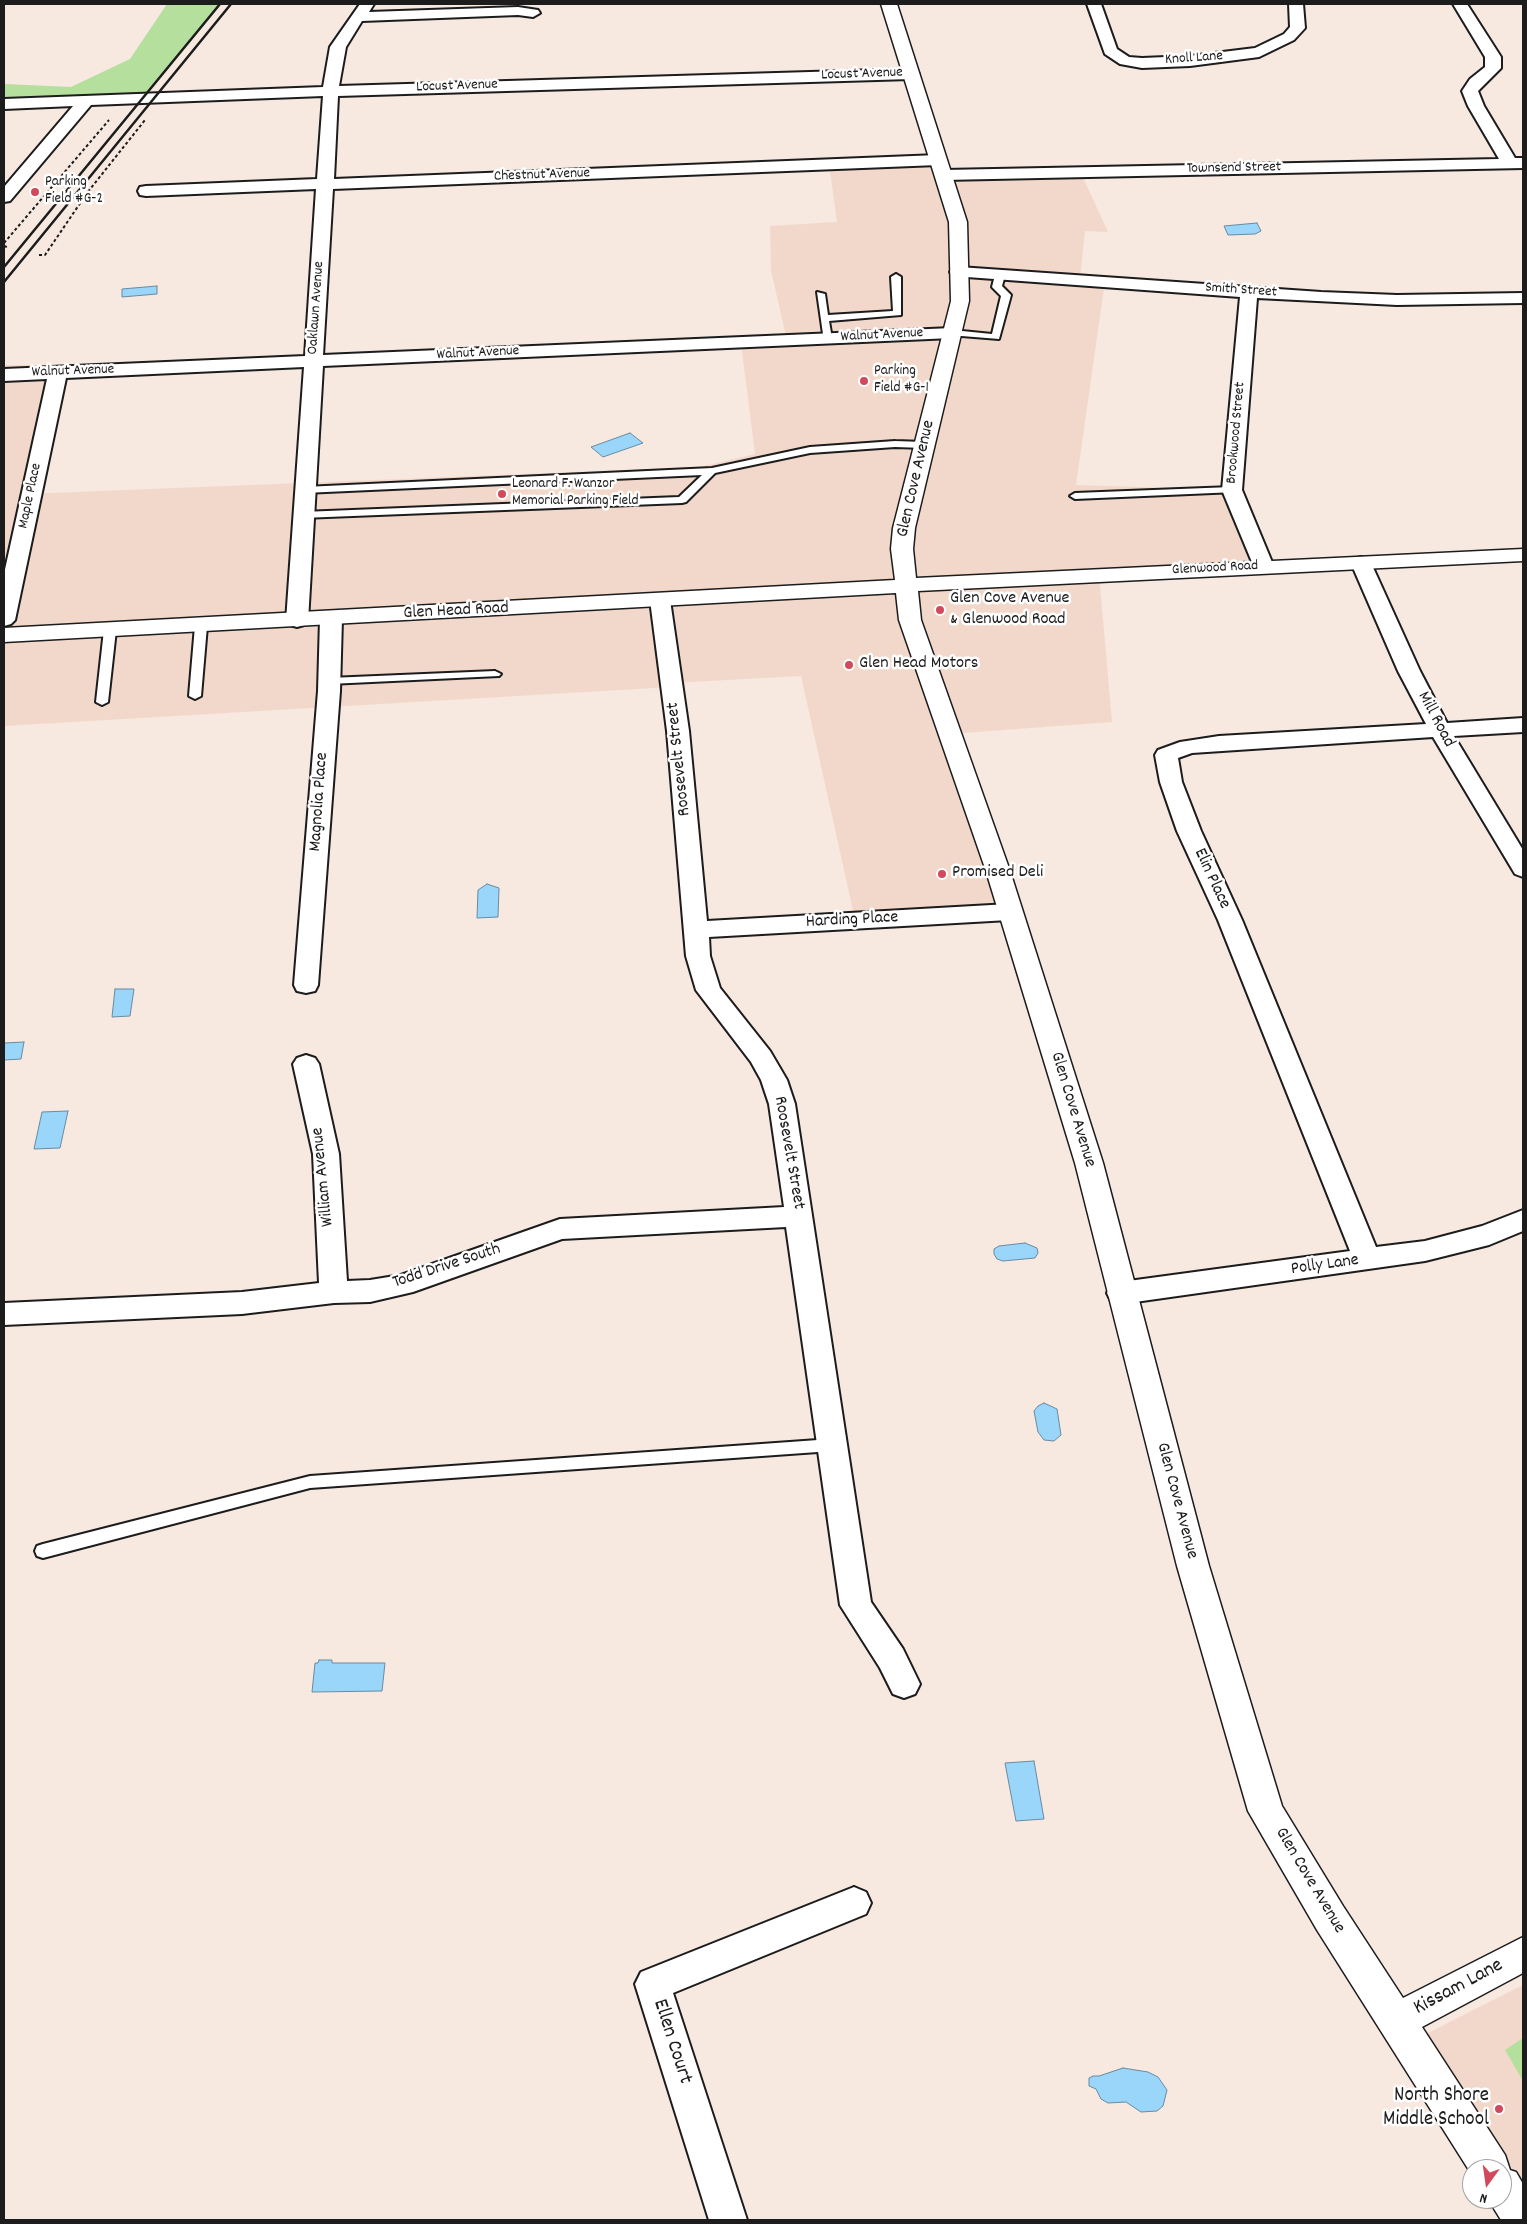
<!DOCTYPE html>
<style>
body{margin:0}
#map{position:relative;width:1527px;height:2224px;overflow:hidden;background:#f7e8e0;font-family:Dekko,sans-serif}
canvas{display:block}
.frame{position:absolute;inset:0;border:5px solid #1c1c1c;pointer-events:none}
.north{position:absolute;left:1462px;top:2159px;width:50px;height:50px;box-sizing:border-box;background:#fff;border:1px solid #a4a4a4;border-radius:50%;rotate:194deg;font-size:14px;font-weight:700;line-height:20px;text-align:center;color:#1c1c1c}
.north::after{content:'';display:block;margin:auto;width:18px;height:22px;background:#d1495b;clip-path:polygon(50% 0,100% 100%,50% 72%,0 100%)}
</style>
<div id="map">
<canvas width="1527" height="2224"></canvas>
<div class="frame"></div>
<div class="north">N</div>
</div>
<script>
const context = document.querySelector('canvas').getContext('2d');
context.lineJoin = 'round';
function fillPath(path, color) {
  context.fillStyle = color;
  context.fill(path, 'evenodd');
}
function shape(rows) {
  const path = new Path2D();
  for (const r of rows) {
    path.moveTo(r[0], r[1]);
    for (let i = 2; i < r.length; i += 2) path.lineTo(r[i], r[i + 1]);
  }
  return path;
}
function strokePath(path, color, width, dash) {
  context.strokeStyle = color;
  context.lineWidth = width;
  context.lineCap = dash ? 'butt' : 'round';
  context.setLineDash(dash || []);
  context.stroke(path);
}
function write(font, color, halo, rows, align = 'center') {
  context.font = font + ' Dekko,sans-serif';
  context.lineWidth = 5;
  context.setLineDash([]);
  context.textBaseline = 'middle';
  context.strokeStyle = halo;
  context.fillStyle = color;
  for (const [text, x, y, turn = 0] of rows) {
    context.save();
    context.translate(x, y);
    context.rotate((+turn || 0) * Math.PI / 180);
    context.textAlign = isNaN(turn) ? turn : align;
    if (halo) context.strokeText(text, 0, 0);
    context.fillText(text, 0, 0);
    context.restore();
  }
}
const built = shape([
 [940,159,947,177,1080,171,1108,232,1085,231,1080,279,1105,281,1076,485,1232,490,1263,567,1099,575,1112,722,949,734,1011,913,856,924,801,676,671,683,671,687,4,726,4,365,63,365,26,494,700,467,755,454,741,343,787,341,771,270,770,226,837,222,829,164],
 [1523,1985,1523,2184,1424,2035]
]);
const green = shape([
 [167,4,220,4,141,100,4,104,4,84,71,87,130,59],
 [1523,2038,1523,2081,1505,2050]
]);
const water = shape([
 [1257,223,1261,231,1255,234,1228,235,1224,226,1257,223],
 [157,286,157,294,122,297,122,289,157,286],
 [630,433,643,443,603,457,591,447,630,433],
 [487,884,499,888,498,917,477,918,478,890,487,884],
 [115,989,134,989,130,1016,112,1017,115,989],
 [24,1042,21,1059,4,1060,4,1043,24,1042],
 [68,1111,60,1148,34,1149,42,1112,68,1111],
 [1025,1243,1037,1248,1038,1253,1035,1258,1003,1261,997,1259,994,1254,994,1249,999,1246,1025,1243],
 [1044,1403,1057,1409,1061,1435,1054,1441,1044,1440,1038,1432,1034,1411,1038,1406,1044,1403],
 [319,1660,332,1660,332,1663,385,1663,382,1691,312,1692,315,1663,318,1663,319,1660],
 [1034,1761,1044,1819,1016,1821,1005,1763,1034,1761],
 [1123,2068,1148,2072,1158,2077,1167,2090,1163,2106,1157,2111,1141,2112,1126,2102,1108,2103,1101,2099,1096,2089,1089,2086,1089,2078,1093,2076,1099,2076,1123,2068]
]);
const path = shape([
 [4,243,109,120],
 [4,246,7,247],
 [39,255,45,255,87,193,145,120]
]);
const lane = shape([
 [1000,272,1005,275,1002,286,1011,295,999,339,949,335,949,331,952,330,992,334,1001,296,992,287,995,275,1000,272],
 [896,274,901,277,901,315,829,321,832,339,824,341,817,292,825,294,828,315,893,311,891,277,896,274],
 [895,441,924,442,929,445,924,448,895,447,810,453,715,473,686,502,682,503,302,518,297,515,302,512,679,497,702,475,304,493,299,490,304,487,712,468,810,447,895,441],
 [1232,487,1236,488,1236,492,1075,499,1070,496,1075,493,1232,487],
 [201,623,207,626,201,696,195,699,189,696,195,626,201,623],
 [110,627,116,630,108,702,102,705,96,702,104,630,110,627],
 [495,671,501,674,499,676,329,684,323,681,329,678,495,671],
 [832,1439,838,1441,840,1445,838,1449,832,1451,310,1488,43,1558,37,1556,35,1551,37,1546,43,1544,310,1476,832,1439]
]);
const street = shape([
 [360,4,374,4,369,12,518,7,538,10,540,13,533,17,518,15,362,21,346,47,339,86,911,69,919,74,911,79,338,96,334,179,938,155,946,160,938,165,333,189,323,355,952,328,958,329,961,333,958,337,952,338,323,366,308,621,304,625,297,627,290,625,286,621,304,367,66,378,15,620,11,624,4,626,4,574,47,379,4,381,4,369,305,356,316,189,146,196,140,195,138,191,140,187,146,186,317,179,323,96,91,105,10,201,4,202,4,187,73,106,4,109,4,99,323,87,330,47,360,4],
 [1087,4,1101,4,1117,49,1129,57,1142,58,1190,56,1255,48,1284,34,1290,27,1289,4,1303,4,1305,28,1294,40,1259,57,1190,66,1142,68,1120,64,1105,54,1087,4],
 [1453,4,1467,4,1501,57,1501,68,1478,91,1484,106,1515,158,1523,158,1523,168,944,180,938,179,936,175,938,171,944,170,1499,159,1468,106,1462,91,1470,79,1485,67,1485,57,1453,4],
 [959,267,1321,292,1397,295,1523,293,1523,303,1397,305,1257,298,1242,490,1274,567,1271,571,1264,573,1257,571,1254,567,1222,490,1240,297,953,276,950,272,953,268,959,267],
 [1361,557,1368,559,1371,563,1420,671,1447,723,1523,718,1523,732,1454,736,1523,850,1523,877,1515,874,1433,737,1192,753,1178,758,1182,782,1201,831,1242,920,1376,1247,1425,1241,1482,1226,1523,1210,1523,1231,1489,1245,1425,1261,1121,1304,1111,1301,1107,1293,1111,1285,1121,1282,1350,1251,1218,920,1177,831,1160,782,1155,755,1158,750,1180,742,1219,736,1426,724,1398,671,1351,563,1354,559,1361,557],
 [660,594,667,596,670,600,689,731,707,921,1009,904,1018,906,1021,912,1018,918,1009,920,709,937,710,956,720,988,770,1051,787,1080,795,1104,871,1602,903,1649,920,1684,915,1694,904,1698,893,1694,880,1668,840,1605,786,1227,562,1239,413,1292,370,1302,334,1303,242,1314,4,1325,4,1303,242,1292,319,1283,313,1154,293,1064,297,1058,306,1055,315,1058,319,1064,339,1154,347,1281,370,1280,401,1275,560,1219,784,1207,769,1104,761,1080,751,1062,696,990,686,956,667,731,650,600,653,596,660,594],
 [331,613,338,615,342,619,340,691,318,985,315,991,306,993,297,991,294,985,318,691,320,619,324,615,331,613],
 [854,1887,866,1892,871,1903,866,1914,673,1993,747,2220,709,2220,635,1984,641,1972,854,1887]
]);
const secondary = shape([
 [881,4,897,4,967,222,969,301,915,528,913,549,916,578,1523,549,1523,561,918,591,921,620,1010,871,1103,1163,1209,1566,1282,1806,1343,1906,1403,1998,1523,1937,1523,1973,1422,2027,1505,2155,1510,2170,1516,2172,1523,2184,1523,2220,1501,2220,1488,2199,1502,2199,1502,2169,1472,2169,1472,2175,1317,1930,1248,1811,1177,1566,1075,1163,986,871,899,620,896,593,4,642,4,628,895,580,891,549,893,528,951,301,949,222,881,4]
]);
const rail = shape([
 [4,267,220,4],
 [4,282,231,4]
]);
const markers = [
 [35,192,5,"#d1495b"],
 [864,381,5,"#d1495b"],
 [502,494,5,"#d1495b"],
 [940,610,5,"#d1495b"],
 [849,665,5,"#d1495b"],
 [942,874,5,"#d1495b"],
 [1499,2109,5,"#d1495b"]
];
const farStreetnames = [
 ["Knoll Lane",1194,59,-4],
 ["Locust Avenue",862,75,-2],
 ["Locust Avenue",457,87,-2],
 ["Townsend Street",1234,169,-1],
 ["Chestnut Avenue",542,176,-2],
 ["Smith Street",1241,291,4],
 ["Oaklawn Avenue",317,308,-86],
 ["Walnut Avenue",882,336,-3],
 ["Walnut Avenue",478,354,-3],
 ["Walnut Avenue",73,372,-2],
 ["Brookwood Street",1237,433,-85],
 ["Maple Place",31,496,-78],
 ["Glenwood Road",1215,569,-3]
];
const farPoinames = [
 ["Parking",45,183],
 ["Field #G-2",45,200],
 ["Parking",874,372],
 ["Field #G-1",874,389],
 ["Leonard F. Wanzor",512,485],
 ["Memorial Parking Field",512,502]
];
const streetNames = [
 ["Glen Cove Avenue",917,479,-77],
 ["Glen Head Road",456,612,-3],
 ["Mill Road",1435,720,62],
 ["Roosevelt Street",680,759,-96],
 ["Magnolia Place",320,802,-86],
 ["Elin Place",1211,879,65],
 ["Harding Place",852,921,-3],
 ["Glen Cove Avenue",1072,1110,73],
 ["Roosevelt Street",788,1153,80],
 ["William Avenue",324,1177,-96],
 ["Polly Lane",1325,1266,-8],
 ["Todd Drive South",447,1267,-18],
 ["Glen Cove Avenue",1176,1501,75],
 ["Glen Cove Avenue",1309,1881,59]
];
const poiNames = [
 ["Glen Cove Avenue",950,600],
 ["& Glenwood Road",950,621],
 ["Glen Head Motors",859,665],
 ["Promised Deli",952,874]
];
const nearStreetnames = [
 ["Kissam Lane",1459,1988,-28],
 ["Ellen Court",671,2042,72]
];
const nearPoinames = [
 ["North Shore",1489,2097],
 ["Middle School",1489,2121]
];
fillPath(built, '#f2d8ca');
fillPath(green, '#b4df9c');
fillPath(water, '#9ad5fa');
strokePath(water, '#688ba1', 1);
strokePath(lane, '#1c1c1c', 4);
strokePath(street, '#1c1c1c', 4);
strokePath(secondary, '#1c1c1c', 3);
strokePath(path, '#1c1c1c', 2, [3, 2.5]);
fillPath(lane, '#fff');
fillPath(street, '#fff');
fillPath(secondary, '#fff');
strokePath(rail, '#1c1c1c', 2.5);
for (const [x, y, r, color] of markers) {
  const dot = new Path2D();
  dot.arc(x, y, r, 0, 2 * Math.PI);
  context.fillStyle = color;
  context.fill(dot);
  strokePath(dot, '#fff', 2);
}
write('15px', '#1c1c1c', '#fff', farStreetnames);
write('15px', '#1c1c1c', '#fff', farPoinames, 'left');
write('18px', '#1c1c1c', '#fff', streetNames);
write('18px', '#1c1c1c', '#fff', poiNames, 'left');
write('21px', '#1c1c1c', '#fff', nearStreetnames);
write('21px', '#1c1c1c', '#fff', nearPoinames, 'right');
</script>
